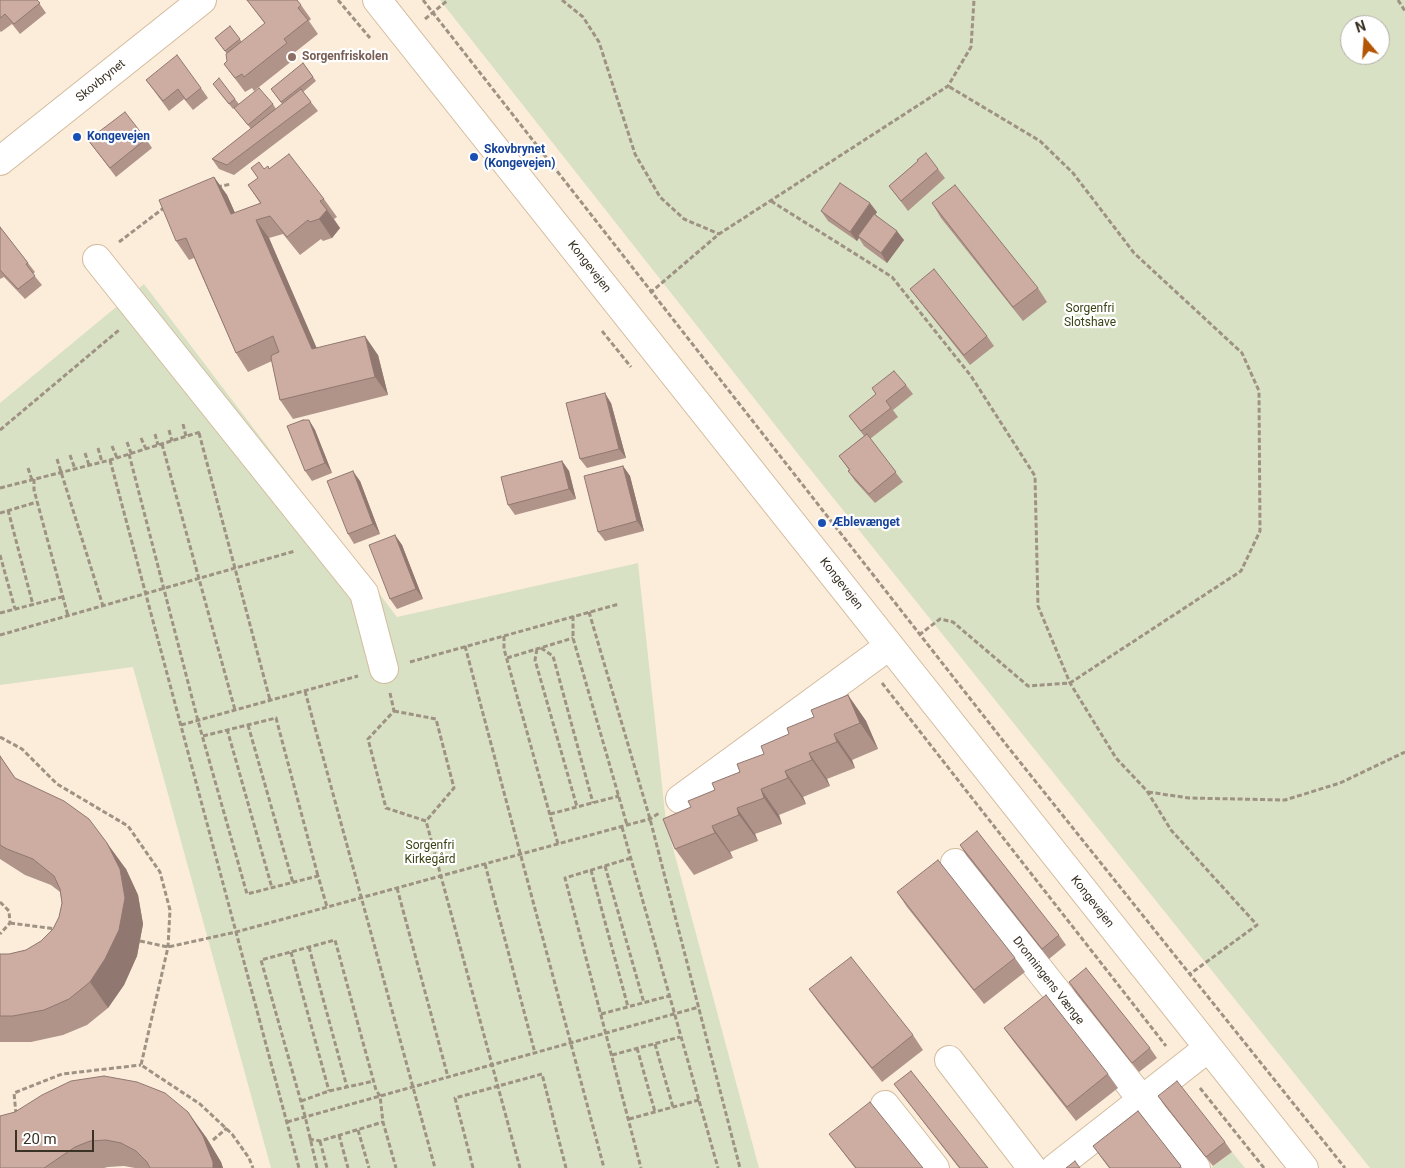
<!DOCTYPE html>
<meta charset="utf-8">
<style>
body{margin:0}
#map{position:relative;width:1405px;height:1168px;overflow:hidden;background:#fceddb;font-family:Roboto,sans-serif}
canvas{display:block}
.north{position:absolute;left:1340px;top:15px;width:50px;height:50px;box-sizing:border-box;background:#fff;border:1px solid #b1ada8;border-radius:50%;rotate:342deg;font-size:14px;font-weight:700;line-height:20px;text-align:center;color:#3b3226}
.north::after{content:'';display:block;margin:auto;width:18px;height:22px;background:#b35503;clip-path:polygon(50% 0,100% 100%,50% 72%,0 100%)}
.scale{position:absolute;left:15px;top:1130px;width:79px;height:22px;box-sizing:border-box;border:2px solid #3b3226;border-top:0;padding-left:6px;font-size:15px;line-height:18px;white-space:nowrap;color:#3b3226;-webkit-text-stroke:4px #fff;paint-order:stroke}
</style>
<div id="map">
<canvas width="1405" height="1168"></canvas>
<div class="north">N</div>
<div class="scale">20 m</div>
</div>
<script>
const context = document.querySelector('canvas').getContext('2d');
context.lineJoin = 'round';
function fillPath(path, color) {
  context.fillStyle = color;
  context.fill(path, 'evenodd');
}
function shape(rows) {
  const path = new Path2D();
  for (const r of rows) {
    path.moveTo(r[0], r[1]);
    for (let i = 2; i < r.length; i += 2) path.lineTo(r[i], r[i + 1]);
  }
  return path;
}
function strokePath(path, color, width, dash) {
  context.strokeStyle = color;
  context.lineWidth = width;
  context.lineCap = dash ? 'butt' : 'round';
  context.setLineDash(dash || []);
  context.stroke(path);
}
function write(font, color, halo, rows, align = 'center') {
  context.font = font + ' Roboto,sans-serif';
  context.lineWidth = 4.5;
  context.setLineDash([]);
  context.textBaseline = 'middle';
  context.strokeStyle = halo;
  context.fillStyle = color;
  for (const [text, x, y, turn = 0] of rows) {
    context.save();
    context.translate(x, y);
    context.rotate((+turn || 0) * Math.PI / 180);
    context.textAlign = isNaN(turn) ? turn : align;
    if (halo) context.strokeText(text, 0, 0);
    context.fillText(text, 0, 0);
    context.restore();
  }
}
const green = shape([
 [440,0,1405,0,1405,1168,1370,1168,798,454],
 [1350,25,1380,25,1380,55,1350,55],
 [144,284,397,617,638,563,666,822,759,1168,271,1168,133,667,0,685,0,403],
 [1232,1152,1245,1168,1211,1168]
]);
const path = shape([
 [338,0,370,38],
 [423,0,1008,747,1345,1168],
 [562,0,583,17,599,42,635,154,660,197,684,219,719,234],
 [1398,0,1405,11],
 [425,19,448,0],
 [217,187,231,184],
 [771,201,892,277,971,376,1035,476,1038,606,1070,683,1116,758,1147,791,1171,830,1257,925,1190,974],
 [119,242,165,207],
 [650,293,719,234,948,86,971,47,974,0],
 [602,331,631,367],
 [183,424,186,436],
 [0,430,119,330],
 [169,430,172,441],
 [199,433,270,700],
 [155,434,158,445],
 [141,438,146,449],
 [127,442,131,453],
 [162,444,235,710],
 [112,446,117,458],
 [98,448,102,462],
 [85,453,89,465],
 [129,454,198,721,247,894,318,876,327,907],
 [70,455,75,469],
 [57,459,103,606],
 [110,460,299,1168],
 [28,468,32,480],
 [34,479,34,490,68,616],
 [0,488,110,460,200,432],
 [8,510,33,605],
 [0,513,37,502],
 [0,555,15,609],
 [589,612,650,819,740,1168],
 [0,613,62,597],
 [573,616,573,638,627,825],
 [0,635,295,551],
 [919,635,940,619,953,622,1028,686,1070,683,1241,571,1260,531,1259,391,1242,353,1134,253,1073,173,1040,141,948,86],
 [504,636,504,649,558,844],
 [465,646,604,1168],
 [541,648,553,656,593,803],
 [537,649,535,660,577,807],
 [507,658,573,638],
 [410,662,619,604],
 [882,683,1166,1046],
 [305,691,435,1168],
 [390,693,394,711,368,739,386,808,426,821,520,1168],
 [394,711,436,719,454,788,426,821],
 [181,725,358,676],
 [248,725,293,883],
 [227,729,272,888],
 [203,736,276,718,318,876],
 [0,737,22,749,57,784,128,826,160,872,170,910,168,947,141,1065,200,1104,232,1134,249,1158,253,1168],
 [1148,792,1189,798,1285,800,1340,783,1405,752],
 [550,814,619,796],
 [622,827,718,1168],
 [631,858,565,878,641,1168],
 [485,864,535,1053],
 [605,866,644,1003],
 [591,870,628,1007],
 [397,888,448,1077],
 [0,902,9,911,10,923,0,934],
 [10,923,56,929],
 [140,941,168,947,236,932,627,825,650,819,659,813],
 [309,947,347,1087],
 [291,952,329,1091],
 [601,1014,669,996],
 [655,1044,673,1107],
 [637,1048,655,1112],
 [612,1055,680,1037],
 [1200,1088,1264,1168],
 [301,1101,329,1091,374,1081],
 [16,1114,14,1093,62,1074,141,1065],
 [629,1119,699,1100],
 [287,1122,699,1007],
 [358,1130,369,1168],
 [339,1135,348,1168],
 [309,1139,320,1141,383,1122],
 [213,1140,227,1128],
 [320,1141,327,1168],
 [317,1168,305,1116,261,960,335,940,376,1090,380,1096,383,1122,396,1168],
 [473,1168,455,1098,542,1074,566,1168]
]);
const minor = shape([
 [377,0,1304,1168],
 [0,161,202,0],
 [97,259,364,593,384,669],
 [680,799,889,646],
 [955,863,1196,1168],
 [949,1060,1032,1168],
 [885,1105,935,1168],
 [1055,1168,1208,1048]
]);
const wall = shape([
 [0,0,37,0,46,13,20,34,12,24,1,32,0,31],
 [247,0,301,5,311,19,309,21,318,34,294,53,297,57,254,91,252,88,245,92,224,64,227,61,227,54,215,38,230,26,242,42,265,24],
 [303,63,316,81,303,92,318,111,234,175,219,169,212,159,251,129,234,108,273,104,276,109,282,104,271,89],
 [146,80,201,88,208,98,193,110,184,99,169,111],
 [216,88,235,99,239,104,233,109],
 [146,139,152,148,116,177,88,140],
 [918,161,938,169,945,178,908,211,889,186],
 [251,168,269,169,324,199,337,217,334,219,340,228,332,238,323,241,321,239,300,255,283,234,269,238,316,348,378,355,388,395,293,419,280,400,272,361,248,372,236,353,194,258,189,260,176,241,214,177,227,195,235,213,260,203,248,185,258,178],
 [932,203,1038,288,1047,302,1023,321,941,218],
 [821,211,877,212,875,214,904,240,887,263,864,246,859,238,857,241,828,221],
 [0,227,35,272,33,274,42,285,25,299,4,277,0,279],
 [910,289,987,336,994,346,970,365,917,298],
 [906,385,913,394,893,410,898,417,870,439,903,482,875,503,855,481,848,471,849,470,839,456,864,436,849,416,876,394,872,388],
 [611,403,626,458,587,468,580,459],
 [309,420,315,430,332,473,312,481,305,471],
 [562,461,569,471,576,499,515,515,508,505],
 [623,466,630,476,644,531,605,541,598,532],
 [360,481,380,534,354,544,348,534],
 [395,535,402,545,423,599,397,609,390,599],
 [848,695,866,721,878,749,852,760,855,768,827,779,830,786,803,797,806,804,779,815,782,824,755,834,758,841,730,852,733,858,694,875,675,849,691,807,814,717],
 [0,756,15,778,126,869,138,895,143,924,137,956,124,985,108,1008,87,1025,63,1035,31,1042,0,1042,0,954,9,954,26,950,41,941,53,929,59,917,62,903,60,892,51,885,25,875,0,859],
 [960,845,1059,935,1066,945,1049,959,966,855],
 [897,892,1015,958,1025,972,984,1004,907,907],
 [1069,982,1150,1048,1157,1058,1139,1072,1075,992],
 [809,989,913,1035,923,1050,882,1082,819,1003],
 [1004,1028,1108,1074,1118,1088,1076,1121,1014,1042],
 [894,1084,988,1168,959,1168],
 [1158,1096,1225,1142,1232,1152,1213,1166,1165,1106],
 [1138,1111,1182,1168,1109,1168,1103,1160,1093,1146],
 [0,1116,206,1137,221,1162,223,1168,135,1168,124,1166,108,1167,104,1168,0,1168],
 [829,1134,923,1168,855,1168]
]);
const shadedWall = shape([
 [214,177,227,195,244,233,231,214],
 [870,203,877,212,860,238,858,236,859,238,857,241,850,232],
 [327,210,340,228,332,238,319,219],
 [256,220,269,238,325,367,312,349],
 [897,231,904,240,887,263,881,253],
 [365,336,378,355,388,395,375,377],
 [605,393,611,403,626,458,619,449],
 [309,420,315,430,332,473,325,463],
 [562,461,569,471,576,499,569,489],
 [623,466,630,476,644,531,637,521],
 [353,471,360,481,380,534,373,524],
 [395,535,402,545,423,599,416,589],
 [848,695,866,721,878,749,860,723],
 [834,734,852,760,855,768,837,742],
 [809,753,827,779,830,786,812,760],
 [785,771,803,797,806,804,788,778],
 [761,789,779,815,782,824,764,798],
 [737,808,755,834,758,841,739,815],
 [712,826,730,852,733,858,715,833],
 [107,843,126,869,138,895,143,924,137,956,124,985,108,1008,90,982],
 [188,1112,206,1137,221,1162,223,1168,213,1168]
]);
const building = shape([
 [0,0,37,0,40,3,14,24,5,14,0,18,0,0],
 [247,0,297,0,301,5,298,8,308,20,284,39,287,43,244,77,242,74,235,78,224,64,227,61,226,54,265,23,247,0],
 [230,26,240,39,225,51,215,38,230,26],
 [177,55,201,88,186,100,178,89,163,101,146,80,177,55],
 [303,63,313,77,281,102,271,89,303,63],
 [219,78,235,99,229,104,213,84,219,78],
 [259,88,273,104,248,125,234,108,259,88],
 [301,89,311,102,227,165,212,159,301,89],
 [125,112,146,139,110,168,88,140,125,112],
 [926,153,938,169,901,201,889,186,918,161,917,160,926,153],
 [289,154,324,199,320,201,327,210,319,219,310,222,308,220,287,237,270,216,256,220,312,349,365,336,375,377,280,400,271,358,272,355,279,352,273,336,236,353,186,238,176,241,159,200,214,177,231,214,261,203,248,185,258,178,251,168,259,162,264,169,268,166,269,169,289,154],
 [840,183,870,203,850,232,821,211,840,183],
 [955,185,1038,288,1013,307,932,203,955,185],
 [874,214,897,231,881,253,858,236,874,214],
 [0,227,28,263,26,264,35,276,18,289,0,270,0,227],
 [934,269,987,336,964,355,910,289,934,269],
 [894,371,906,385,886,401,891,408,861,431,849,416,876,394,872,388,894,371],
 [605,393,619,449,580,459,566,403,605,393],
 [303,420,309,420,325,463,305,471,287,426,303,420],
 [867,434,896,472,869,494,848,471,850,470,839,456,867,434],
 [562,461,569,489,508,505,501,477,562,461],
 [623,466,637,521,598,532,584,476,623,466],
 [353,471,373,524,348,534,327,481,353,471],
 [395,535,416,589,390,599,369,545,395,535],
 [848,695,860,723,834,734,837,742,809,753,812,760,785,771,788,778,761,789,764,798,737,808,739,815,712,826,715,833,675,849,663,819,691,807,688,801,715,790,712,783,740,772,737,764,764,754,761,746,789,734,787,728,814,717,811,710,848,695],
 [0,756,15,778,64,801,89,819,107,843,120,869,125,898,119,930,105,959,90,982,69,999,44,1010,13,1016,0,1016,0,954,9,954,26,950,41,941,53,929,59,917,62,903,60,889,54,876,33,859,7,849,0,845,0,756],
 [977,831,1059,935,1042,949,960,845,977,831],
 [938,860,1015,958,974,990,897,892,938,860],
 [851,957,913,1035,872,1068,809,989,851,957],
 [1086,968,1150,1048,1132,1063,1069,982,1086,968],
 [1046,995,1108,1074,1067,1107,1004,1028,1046,995],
 [911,1071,988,1168,960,1168,894,1084,911,1071],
 [104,1076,137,1082,165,1093,188,1112,203,1136,213,1162,213,1168,150,1168,147,1162,136,1151,121,1143,106,1140,90,1141,75,1147,44,1168,0,1168,0,1116,15,1112,42,1095,71,1081,104,1076],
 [1177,1081,1225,1142,1206,1157,1158,1096,1177,1081],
 [870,1102,923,1168,856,1168,829,1134,870,1102],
 [1138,1111,1181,1166,1179,1168,1110,1168,1093,1146,1138,1111],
 [1075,1161,1080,1168,1066,1168,1075,1161]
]);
const markers = [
 [292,57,5,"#8d6e63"],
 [77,137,5,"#1a4fb4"],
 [474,157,5,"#1a4fb4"],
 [822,523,5,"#1a4fb4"]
];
const educationNames = [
 ["Sorgenfriskolen",302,57]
];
const streetNames = [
 ["Skovbrynet",101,81,-39],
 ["Kongevejen",589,267,52],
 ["Kongevejen",841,584,52],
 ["Kongevejen",1092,902,52],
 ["Dronningens Vænge",1048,981,52]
];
const transitNames = [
 ["Kongevejen",87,137],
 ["Skovbrynet",484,150],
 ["(Kongevejen)",484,164],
 ["Æblevænget",832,523]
];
const parkNames = [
 ["Sorgenfri",1090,309],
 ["Slotshave",1090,323],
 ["Sorgenfri",430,846],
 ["Kirkegård",430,860]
];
fillPath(green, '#d9e1c4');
strokePath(minor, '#d3bc9e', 30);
strokePath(path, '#9e9283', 3, [5, 2.5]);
strokePath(minor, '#fff', 28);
fillPath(wall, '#b0948a');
fillPath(shadedWall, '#907871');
fillPath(building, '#cdaca1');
strokePath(building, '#907871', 1);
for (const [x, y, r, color] of markers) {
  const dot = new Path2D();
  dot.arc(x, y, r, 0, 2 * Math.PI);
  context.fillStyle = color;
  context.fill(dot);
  strokePath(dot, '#fff', 2);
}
write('bold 12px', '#785e54', '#fff', educationNames, 'left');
write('12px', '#3b3226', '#fff', streetNames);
write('bold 12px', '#164399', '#fff', transitNames, 'left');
write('12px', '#3a4313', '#fff', parkNames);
</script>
